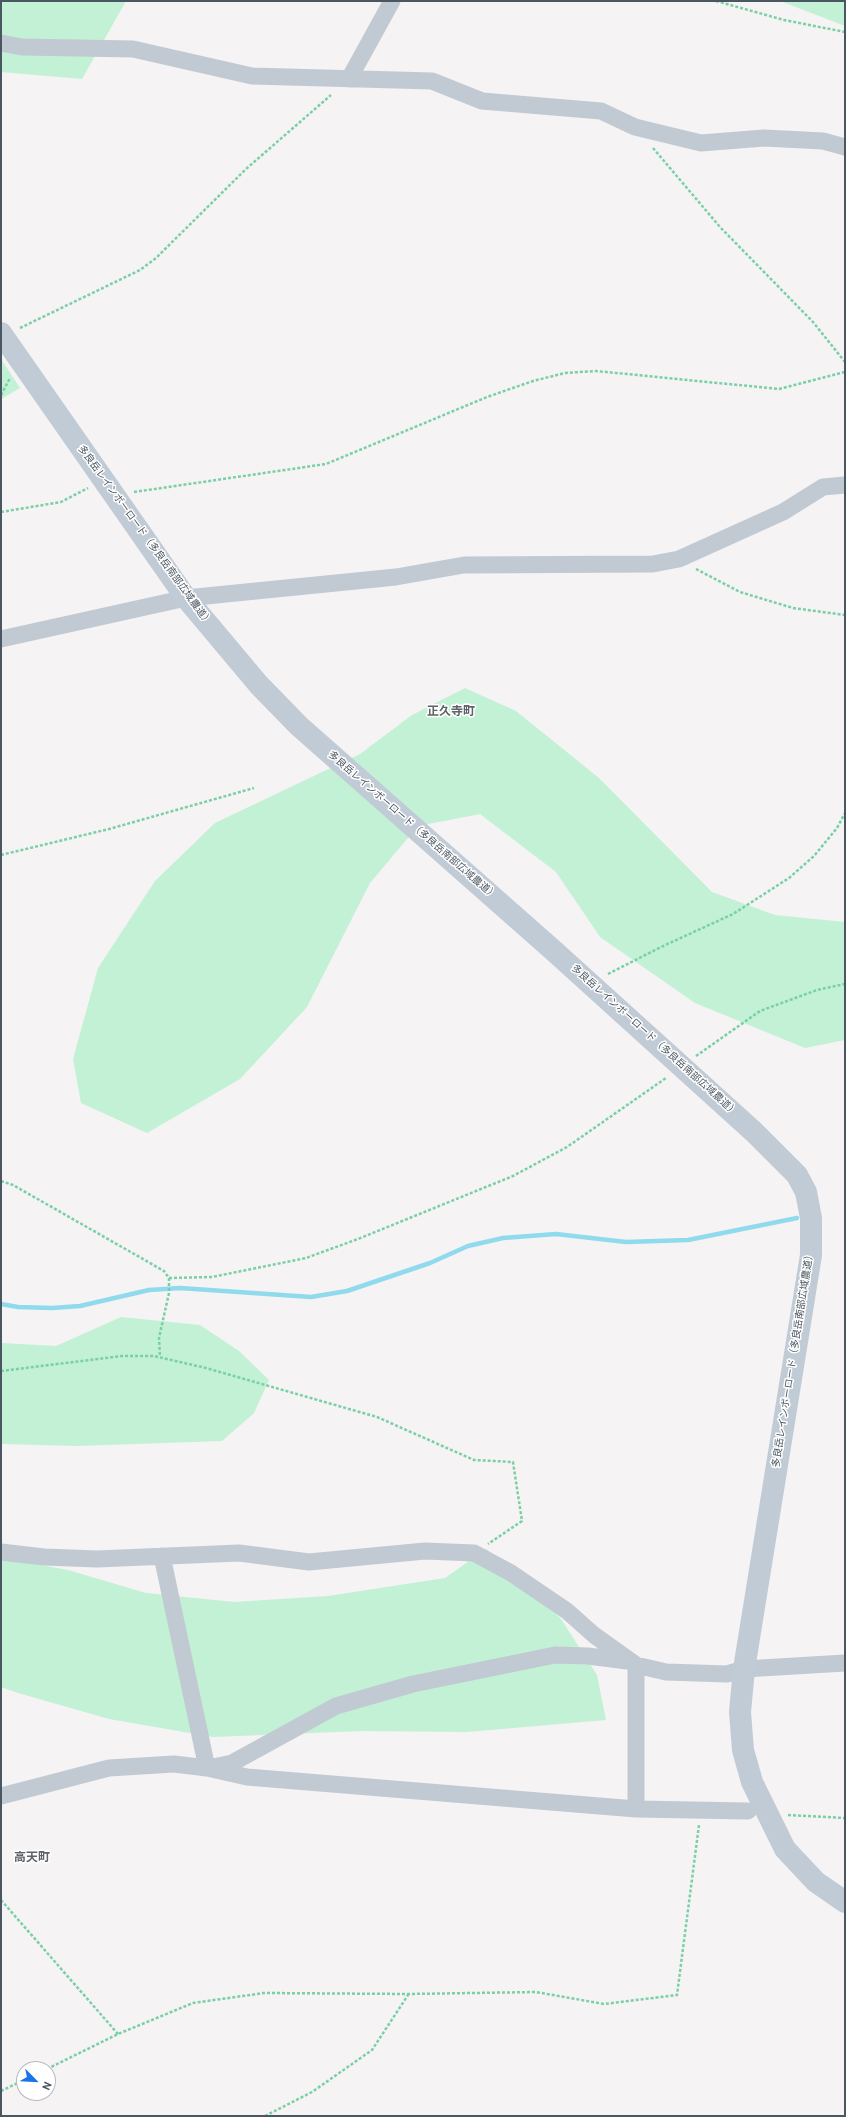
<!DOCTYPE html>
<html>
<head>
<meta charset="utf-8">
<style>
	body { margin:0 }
	#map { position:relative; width:846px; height:2117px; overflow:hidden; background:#f5f3f3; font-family:Overpass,sans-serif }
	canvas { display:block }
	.frame { position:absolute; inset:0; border:2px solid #4a5661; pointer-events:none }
	.north { position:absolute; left:16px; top:2061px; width:40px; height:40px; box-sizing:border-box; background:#fff; border:1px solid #b7bbc0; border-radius:50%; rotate:114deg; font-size:11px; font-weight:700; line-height:16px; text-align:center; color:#4a5661 }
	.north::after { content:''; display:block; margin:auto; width:14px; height:18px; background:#1a73e8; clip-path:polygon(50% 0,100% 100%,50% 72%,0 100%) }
</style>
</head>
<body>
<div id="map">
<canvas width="846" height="2117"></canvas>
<div class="frame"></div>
<div class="north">N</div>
</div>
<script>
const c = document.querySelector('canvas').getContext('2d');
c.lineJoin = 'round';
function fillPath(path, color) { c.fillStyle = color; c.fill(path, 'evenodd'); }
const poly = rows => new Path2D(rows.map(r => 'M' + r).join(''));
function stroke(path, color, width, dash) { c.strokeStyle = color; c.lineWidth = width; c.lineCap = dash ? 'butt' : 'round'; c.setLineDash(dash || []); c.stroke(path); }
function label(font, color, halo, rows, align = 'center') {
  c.font = font + ' Overpass,"Noto Sans JP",sans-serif'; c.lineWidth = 3; c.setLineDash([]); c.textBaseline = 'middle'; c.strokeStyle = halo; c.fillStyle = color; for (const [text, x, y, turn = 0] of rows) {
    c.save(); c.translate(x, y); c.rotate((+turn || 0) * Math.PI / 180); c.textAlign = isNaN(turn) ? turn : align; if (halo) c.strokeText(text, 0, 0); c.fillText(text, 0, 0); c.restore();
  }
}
const green = poly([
	[1,1,126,1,82,79,1,72],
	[779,1,845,1,845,26,788,4],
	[1,359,20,388,1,399],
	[465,688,516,711,599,778,712,892,775,915,845,922,845,1040,805,1048,695,1003,600,937,556,872,480,814,418,826,370,883,307,1007,240,1079,147,1133,81,1103,73,1059,98,968,155,881,215,823,360,754,412,715],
	[121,1317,200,1325,239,1351,269,1380,254,1413,222,1441,77,1446,1,1444,1,1343,56,1346],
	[486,1549,510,1567,561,1619,597,1675,606,1720,467,1732,361,1731,213,1737,109,1719,18,1693,1,1687,1,1558,68,1570,146,1593,234,1602,328,1596,445,1578]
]);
const stream = poly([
	[1,1304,18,1307,52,1308,80,1306,149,1290,180,1288,311,1297,347,1291,430,1263,468,1246,503,1238,556,1234,626,1242,688,1240,797,1218]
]);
const path = poly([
	[716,1,784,20,845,32],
	[653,148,720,227,813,322,845,362],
	[20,328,140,270,156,258,246,169,331,95],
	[1,395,10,378],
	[134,492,326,464,487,397,533,381,565,373,596,371,779,389,845,372],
	[1,512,61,502,88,488],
	[696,569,740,592,793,608,845,615],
	[1,855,109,829,254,788],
	[608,974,661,947,733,914,789,878,814,856,837,828,845,813],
	[696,1056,760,1011,817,990,845,984],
	[1,1181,13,1185,164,1271,169,1278,169,1293,159,1338,160,1357],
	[169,1278,212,1277,306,1258,358,1239,513,1176,567,1147,666,1078],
	[1,1371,122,1356,154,1356,206,1368,377,1417,474,1460,513,1462,522,1521,488,1544],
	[788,1815,845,1818],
	[1,1900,118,2034],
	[47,2069,118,2034,193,2003,264,1993,409,1994,536,1992,604,2004,677,1995,699,1825],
	[1,2091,24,2080],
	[265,2116,312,2092,372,2050,408,1995]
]);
const street = poly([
	[1,43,22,47,133,49,252,76,432,81,482,101,601,111,635,127,701,143,764,138,823,141,845,147],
	[349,79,392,1],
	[1,639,186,598,396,577,464,565,653,564,679,559,783,512,823,487,845,485],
	[1,1552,44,1557,97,1559,239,1553,309,1562,425,1551,474,1553,511,1573,567,1611,594,1635,636,1665,666,1672,727,1674,744,1669,845,1663],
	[162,1556,207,1768],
	[636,1665,636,1809],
	[213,1767,232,1763,336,1706,413,1684,555,1655,588,1656,627,1661],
	[1,1796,109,1768,174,1764,207,1768,247,1777,636,1809,748,1811]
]);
const secondary = poly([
	[1,333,186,598,259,685,299,726,554,951,754,1132,797,1175,806,1192,811,1218,811,1255,744,1669,740,1712,743,1750,752,1782,785,1849,816,1882,845,1902]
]);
const streetNames = [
	["多良岳レインボーロード（多良岳南部広域農道）",144,536,54],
	["多良岳レインボーロード（多良岳南部広域農道）",412,826,41],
	["多良岳レインボーロード（多良岳南部広域農道）",654,1041,42],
	["多良岳レインボーロード（多良岳南部広域農道）",794,1359,-81]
];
const quarterNames = [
	["正久寺町",451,713],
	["高天町",32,1859]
];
fillPath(green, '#c3f1d5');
stroke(stream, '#90daee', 4.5);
stroke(path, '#7ad0a6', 2.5, [3, 2]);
stroke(street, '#c1cad2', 17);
stroke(secondary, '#c1cbd6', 22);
label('10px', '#4a5661', '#fff', streetNames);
label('bold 12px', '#5f6368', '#fff', quarterNames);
</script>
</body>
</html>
